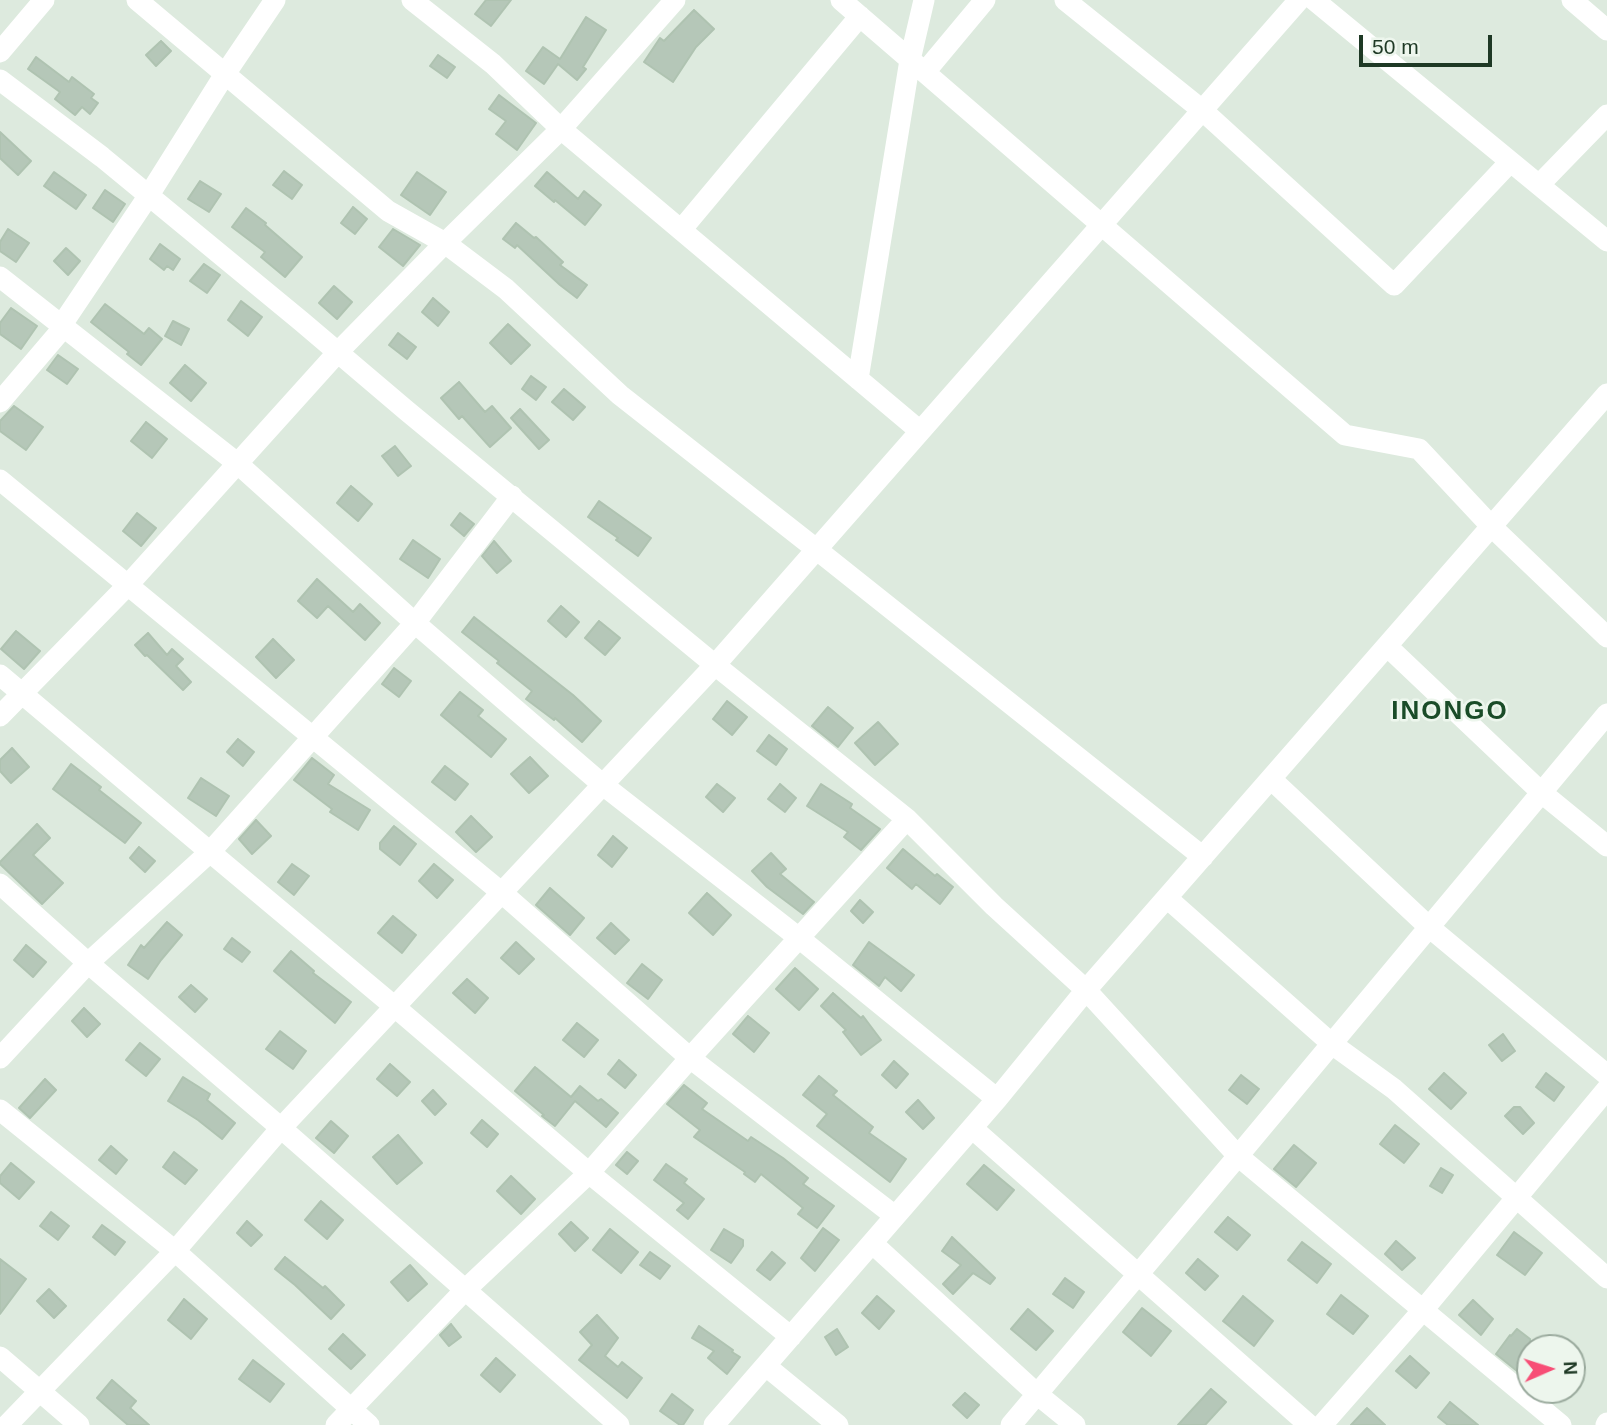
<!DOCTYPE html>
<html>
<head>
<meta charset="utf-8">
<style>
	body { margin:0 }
	#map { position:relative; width:1607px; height:1425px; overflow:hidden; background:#ddeade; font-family:Arial,sans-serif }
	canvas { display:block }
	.north { position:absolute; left:1516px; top:1334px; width:70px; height:70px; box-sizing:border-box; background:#edf6ed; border:2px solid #9aaa9d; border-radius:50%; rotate:87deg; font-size:19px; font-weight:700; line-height:28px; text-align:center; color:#1e3925 }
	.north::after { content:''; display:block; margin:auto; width:24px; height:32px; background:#f74e76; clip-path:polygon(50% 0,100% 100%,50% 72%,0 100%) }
	.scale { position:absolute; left:1359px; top:35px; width:133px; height:32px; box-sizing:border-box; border:4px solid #1e3925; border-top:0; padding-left:9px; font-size:21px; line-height:24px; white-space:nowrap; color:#1e3925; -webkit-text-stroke:5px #edf6ed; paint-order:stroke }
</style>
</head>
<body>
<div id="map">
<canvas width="1607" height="1425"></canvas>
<div class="north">N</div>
<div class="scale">50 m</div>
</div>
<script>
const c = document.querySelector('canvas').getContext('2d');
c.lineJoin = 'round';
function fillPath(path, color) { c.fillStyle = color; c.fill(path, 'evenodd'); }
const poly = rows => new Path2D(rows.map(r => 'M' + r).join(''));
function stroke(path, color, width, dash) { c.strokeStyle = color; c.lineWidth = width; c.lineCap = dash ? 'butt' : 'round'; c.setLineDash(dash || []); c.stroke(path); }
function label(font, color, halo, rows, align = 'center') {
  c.font = font + ' Arial,sans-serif'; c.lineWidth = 5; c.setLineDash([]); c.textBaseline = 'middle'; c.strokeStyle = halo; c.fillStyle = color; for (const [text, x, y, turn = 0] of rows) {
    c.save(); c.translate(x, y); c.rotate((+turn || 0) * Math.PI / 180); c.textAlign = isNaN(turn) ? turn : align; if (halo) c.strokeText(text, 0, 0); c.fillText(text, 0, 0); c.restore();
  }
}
const building = poly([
	[486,0,511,0,491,26,475,14,486,0],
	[694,10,714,29,696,47,673,82,644,62,660,38,664,41,694,10],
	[586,17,606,30,583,67,586,69,577,80,558,64,544,84,526,71,543,47,560,59,586,17],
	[161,41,171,51,156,66,146,55,161,41],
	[438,55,455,67,447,78,430,66,438,55],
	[36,57,69,82,72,77,94,94,91,98,98,103,90,114,82,107,75,115,55,99,60,92,28,69,36,57],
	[499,95,536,123,517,150,496,134,506,121,489,109,499,95],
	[0,132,31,161,18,175,0,158,0,132],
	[284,171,302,185,292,199,273,185,284,171],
	[54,172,86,195,76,209,44,186,54,172],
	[417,172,446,192,430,215,401,195,417,172],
	[547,172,578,199,584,191,601,205,585,225,555,200,554,202,535,186,547,172],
	[200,181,221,194,209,212,188,199,200,181],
	[105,190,125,204,113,222,93,208,105,190],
	[353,207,367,219,355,234,341,223,353,207],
	[246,208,266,223,265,225,302,257,285,277,261,257,265,252,232,227,246,208],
	[516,223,534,238,536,237,563,262,560,265,587,285,577,298,560,285,517,245,515,248,503,239,516,223],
	[8,229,29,243,16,262,0,251,0,242,8,229],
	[393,229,420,245,403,266,379,247,393,229],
	[160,244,180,259,173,270,167,266,164,270,150,259,160,244],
	[66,248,80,261,68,275,54,261,66,248],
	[204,264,220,275,207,293,190,281,204,264],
	[334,286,352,302,337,319,319,303,334,286],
	[433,298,449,312,438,326,422,312,433,298],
	[241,301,262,317,248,336,228,320,241,301],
	[105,304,144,334,149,328,162,339,141,365,127,354,129,352,91,322,105,304],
	[11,308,37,326,21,349,0,334,0,323,11,308],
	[173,321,189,329,181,345,165,336,173,321],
	[508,324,530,345,511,364,490,343,508,324],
	[398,333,416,347,407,359,389,345,398,333],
	[58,355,78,369,67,384,47,370,58,355],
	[185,365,206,383,191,401,170,383,185,365],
	[531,376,546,387,536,400,522,389,531,376],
	[459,382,485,412,492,406,511,428,490,447,462,416,459,419,441,398,459,382],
	[564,389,585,407,573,420,552,402,564,389],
	[14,406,43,427,26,450,0,431,0,421,14,406],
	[520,409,549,440,539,449,511,418,520,409],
	[146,422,167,439,152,458,131,441,146,422],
	[395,446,411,466,398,476,382,456,395,446],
	[351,486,372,504,358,521,337,503,351,486],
	[599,501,651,538,638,556,616,540,618,538,588,517,599,501],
	[137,513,156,528,141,546,123,531,137,513],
	[460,513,474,524,464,536,451,525,460,513],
	[413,540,440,559,428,578,400,559,413,540],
	[494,541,511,561,497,573,482,556,494,541],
	[317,579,353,612,360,604,380,623,365,640,328,606,317,618,298,601,317,579],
	[561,606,579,622,566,637,548,621,561,606],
	[474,617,573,695,601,721,582,742,555,718,554,720,526,699,532,691,497,663,499,661,462,632,474,617],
	[599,621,620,638,605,655,585,638,599,621],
	[16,631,40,651,24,669,1,649,16,631],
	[148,633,167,655,172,649,183,659,176,666,191,682,183,690,147,655,145,656,135,645,148,633],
	[273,639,294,660,276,678,256,657,273,639],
	[394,668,411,681,399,697,382,684,394,668],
	[460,692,483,710,478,716,506,739,491,757,441,715,460,692],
	[727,701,747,717,732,735,713,719,727,701],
	[828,707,853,728,838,747,812,726,828,707],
	[878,722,898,744,875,765,855,743,878,722],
	[769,735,787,749,776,765,757,751,769,735],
	[238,739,254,752,243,766,227,752,238,739],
	[12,748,29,767,11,783,0,771,0,760,12,748],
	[530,757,548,776,529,793,511,774,530,757],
	[312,758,334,775,328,784,370,810,358,830,330,812,332,809,294,780,312,758],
	[71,764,101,787,99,790,141,823,125,843,53,789,71,764],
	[445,766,468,784,455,800,432,782,445,766],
	[201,778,229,796,216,816,188,798,201,778],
	[717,784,735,798,723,812,706,797,717,784],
	[780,784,796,798,785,812,768,799,780,784],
	[821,784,852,804,850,808,880,829,861,850,844,837,848,832,807,806,821,784],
	[471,816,492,837,476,852,456,832,471,816],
	[256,820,271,836,252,854,239,839,256,820],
	[37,824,50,838,33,855,63,883,42,904,0,864,0,862,37,824],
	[394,826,416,844,400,865,380,849,380,843,394,826],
	[613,836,627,848,612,867,598,855,613,836],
	[139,847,155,861,145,872,130,858,139,847],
	[903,849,935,876,937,874,953,887,940,904,916,884,912,889,887,868,903,849],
	[771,853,786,869,780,874,814,902,803,914,767,887,752,871,771,853],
	[292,864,309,876,294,895,278,882,292,864],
	[434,864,453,880,437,898,419,881,434,864],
	[550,888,584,918,570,935,536,905,550,888],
	[707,893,731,915,713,935,689,913,707,893],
	[860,900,873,912,863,923,851,911,860,900],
	[393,916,416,935,402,953,378,933,393,916],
	[167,922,182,935,161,960,148,979,128,965,141,945,144,948,167,922],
	[611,923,629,940,615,954,597,938,611,923],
	[232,938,250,952,242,962,224,949,232,938],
	[516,942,534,959,519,974,501,958,516,942],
	[869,942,914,975,901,991,885,977,879,986,853,965,869,942],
	[26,945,46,962,33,977,14,960,26,945],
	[291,951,314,971,313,973,351,1002,335,1023,274,971,291,951],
	[642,964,662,980,648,999,627,983,642,964],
	[795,968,818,989,799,1010,776,989,795,968],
	[467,979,488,998,475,1013,453,993,467,979],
	[191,985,207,999,195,1012,179,997,191,985],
	[833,993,861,1018,863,1016,881,1040,861,1055,843,1032,846,1030,821,1006,833,993],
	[84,1008,100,1024,87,1037,72,1021,84,1008],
	[748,1016,769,1033,754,1052,733,1034,748,1016],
	[577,1023,598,1040,584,1057,563,1040,577,1023],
	[280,1031,306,1051,293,1069,266,1049,280,1031],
	[1503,1034,1515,1051,1502,1061,1489,1045,1503,1034],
	[140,1043,160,1059,146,1076,126,1060,140,1043],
	[619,1060,636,1075,625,1088,608,1074,619,1060],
	[894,1061,908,1074,896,1088,882,1075,894,1061],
	[390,1064,410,1082,397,1096,377,1079,390,1064],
	[535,1067,571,1097,580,1086,598,1101,601,1099,618,1113,606,1127,575,1101,555,1126,542,1116,544,1115,515,1091,535,1067],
	[1444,1073,1466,1093,1451,1109,1429,1089,1444,1073],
	[1546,1073,1564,1087,1554,1101,1536,1087,1546,1073],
	[1241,1075,1259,1089,1247,1104,1229,1090,1241,1075],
	[819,1076,837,1091,833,1095,873,1127,869,1133,906,1159,890,1182,817,1126,827,1114,803,1095,819,1076],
	[183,1077,210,1094,207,1100,235,1123,222,1139,198,1120,168,1101,183,1077],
	[45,1079,56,1090,30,1118,19,1108,45,1079],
	[684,1085,707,1103,702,1109,748,1141,751,1137,783,1158,808,1178,803,1184,834,1206,817,1228,798,1214,803,1208,761,1174,755,1182,744,1174,745,1172,694,1137,700,1130,667,1104,684,1085],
	[433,1090,446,1104,435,1115,422,1101,433,1090],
	[918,1100,934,1118,923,1129,906,1112,918,1100],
	[1514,1107,1520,1107,1534,1123,1523,1134,1505,1116,1514,1107],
	[482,1120,498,1134,487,1147,471,1133,482,1120],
	[331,1121,348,1136,334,1153,316,1138,331,1121],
	[1395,1125,1419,1144,1404,1163,1380,1144,1395,1125],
	[398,1135,422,1163,397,1184,373,1157,398,1135],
	[1294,1145,1316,1163,1296,1187,1274,1169,1294,1145],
	[111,1146,127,1160,116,1174,99,1160,111,1146],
	[174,1152,197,1170,185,1184,163,1167,174,1152],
	[627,1152,638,1161,627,1174,616,1165,627,1152],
	[11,1163,34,1182,19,1199,0,1183,0,1176,11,1163],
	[666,1164,687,1179,684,1183,704,1199,688,1219,677,1210,684,1203,654,1180,666,1164],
	[984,1165,1014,1190,997,1210,967,1184,984,1165],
	[1441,1168,1453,1175,1442,1193,1430,1186,1441,1168],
	[511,1176,535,1199,521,1214,497,1191,511,1176],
	[321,1201,343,1220,327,1239,305,1220,321,1201],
	[51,1212,69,1226,58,1240,40,1226,51,1212],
	[1228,1217,1250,1235,1237,1250,1215,1232,1228,1217],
	[247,1221,262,1235,251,1246,237,1233,247,1221],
	[571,1222,588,1238,575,1251,559,1234,571,1222],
	[102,1225,125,1242,115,1255,93,1237,102,1225],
	[823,1228,839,1240,815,1271,801,1258,823,1228],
	[610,1229,638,1252,621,1273,593,1250,610,1229],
	[724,1229,743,1240,743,1246,731,1263,711,1250,724,1229],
	[1514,1232,1542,1253,1525,1275,1497,1255,1514,1232],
	[952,1237,995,1278,990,1284,973,1273,953,1294,943,1284,961,1265,942,1251,952,1237],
	[1396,1241,1415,1258,1402,1270,1385,1254,1396,1241],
	[1302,1242,1331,1264,1317,1283,1288,1260,1302,1242],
	[650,1252,670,1266,660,1279,640,1265,650,1252],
	[772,1252,785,1263,770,1280,757,1270,772,1252],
	[285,1257,323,1288,325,1286,344,1305,331,1319,295,1285,275,1269,285,1257],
	[0,1259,26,1279,0,1314,0,1259],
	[1198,1259,1218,1276,1205,1290,1186,1273,1198,1259],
	[410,1265,427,1284,408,1301,391,1282,410,1265],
	[1065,1278,1084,1292,1073,1308,1053,1294,1065,1278],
	[49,1289,66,1306,54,1318,37,1301,49,1289],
	[1341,1295,1368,1316,1353,1334,1327,1314,1341,1295],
	[877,1296,894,1311,879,1329,862,1313,877,1296],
	[1243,1296,1273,1321,1254,1346,1223,1321,1243,1296],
	[184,1299,207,1319,191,1339,168,1320,184,1299],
	[1473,1300,1493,1319,1481,1335,1459,1315,1473,1300],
	[1142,1308,1171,1331,1151,1356,1123,1332,1142,1308],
	[1028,1309,1053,1331,1036,1350,1011,1329,1028,1309],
	[597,1315,618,1338,605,1356,618,1367,622,1362,642,1378,627,1398,579,1360,592,1345,580,1332,597,1315],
	[451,1324,461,1337,449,1346,440,1335,451,1324],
	[699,1326,733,1350,732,1352,740,1357,727,1374,708,1358,714,1351,692,1338,699,1326],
	[837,1329,848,1347,836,1355,825,1337,837,1329],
	[1517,1329,1530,1339,1530,1365,1522,1375,1496,1354,1510,1335,1511,1336,1517,1329],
	[343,1334,365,1355,351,1369,329,1349,343,1334],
	[1410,1356,1429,1373,1416,1388,1396,1371,1410,1356],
	[496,1358,515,1375,500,1392,481,1375,496,1358],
	[253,1360,284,1384,270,1402,239,1379,253,1360],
	[112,1380,136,1401,130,1408,149,1425,128,1425,97,1398,112,1380],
	[1211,1389,1226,1402,1205,1425,1178,1425,1211,1389],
	[965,1393,979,1405,967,1418,953,1405,965,1393],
	[672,1394,693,1410,683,1425,680,1425,660,1411,672,1394],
	[1450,1402,1478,1425,1448,1425,1438,1417,1450,1402],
	[1367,1408,1385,1425,1351,1425,1367,1408]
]);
const minor = poly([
	[137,0,388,211,445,243,506,289,620,395,816,549,1203,857],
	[412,0,493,64,561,129,920,431],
	[841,0,1345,435,1419,449,1491,526,1607,637],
	[1065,0,1202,110,1394,285,1510,162],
	[1314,0,1607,241],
	[1572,0,1607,30],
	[0,52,44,0],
	[925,72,985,0],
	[0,80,102,157,301,321,407,411,715,665,907,819,994,906,1086,990,1238,1156,1561,1425],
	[1539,185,1607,115],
	[681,230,860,16],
	[0,277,237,463,415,623,603,785,799,938,997,1099],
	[61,326,149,195,225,74,275,0],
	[858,379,910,60,924,0],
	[0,402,63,328],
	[0,480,501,892,690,1058,895,1216],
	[1387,646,1542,793,1607,846],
	[0,675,210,852,395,1007,589,1173,791,1337],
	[0,716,127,586,338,352,445,243,561,129,675,0],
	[1271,779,1429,927,1607,1075],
	[0,884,88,963,281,1128,619,1425],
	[1167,898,1332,1044,1394,1089,1607,1278],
	[0,1058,88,963,210,852,415,623,512,496],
	[0,1110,175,1251,369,1425],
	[972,1128,1309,1425],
	[872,1243,1037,1394,1075,1425],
	[0,1357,79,1425],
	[766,1366,838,1425],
	[7,1425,175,1251,281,1128,715,665,1299,0],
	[336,1425,465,1290,589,1173,690,1058,907,819],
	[714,1425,997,1099,1086,990,1607,394],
	[1011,1425,1238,1156,1607,714],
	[1322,1425,1423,1310,1607,1089],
	[1606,1425,1607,1423]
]);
const districtNames = [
	["INONGO",1450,712]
];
fillPath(building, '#b5c7b8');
stroke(building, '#afc3b1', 2);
stroke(minor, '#fff', 21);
c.letterSpacing = '2px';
label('bold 26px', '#1a4c28', '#edf6ed', districtNames);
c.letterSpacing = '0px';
</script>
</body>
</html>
